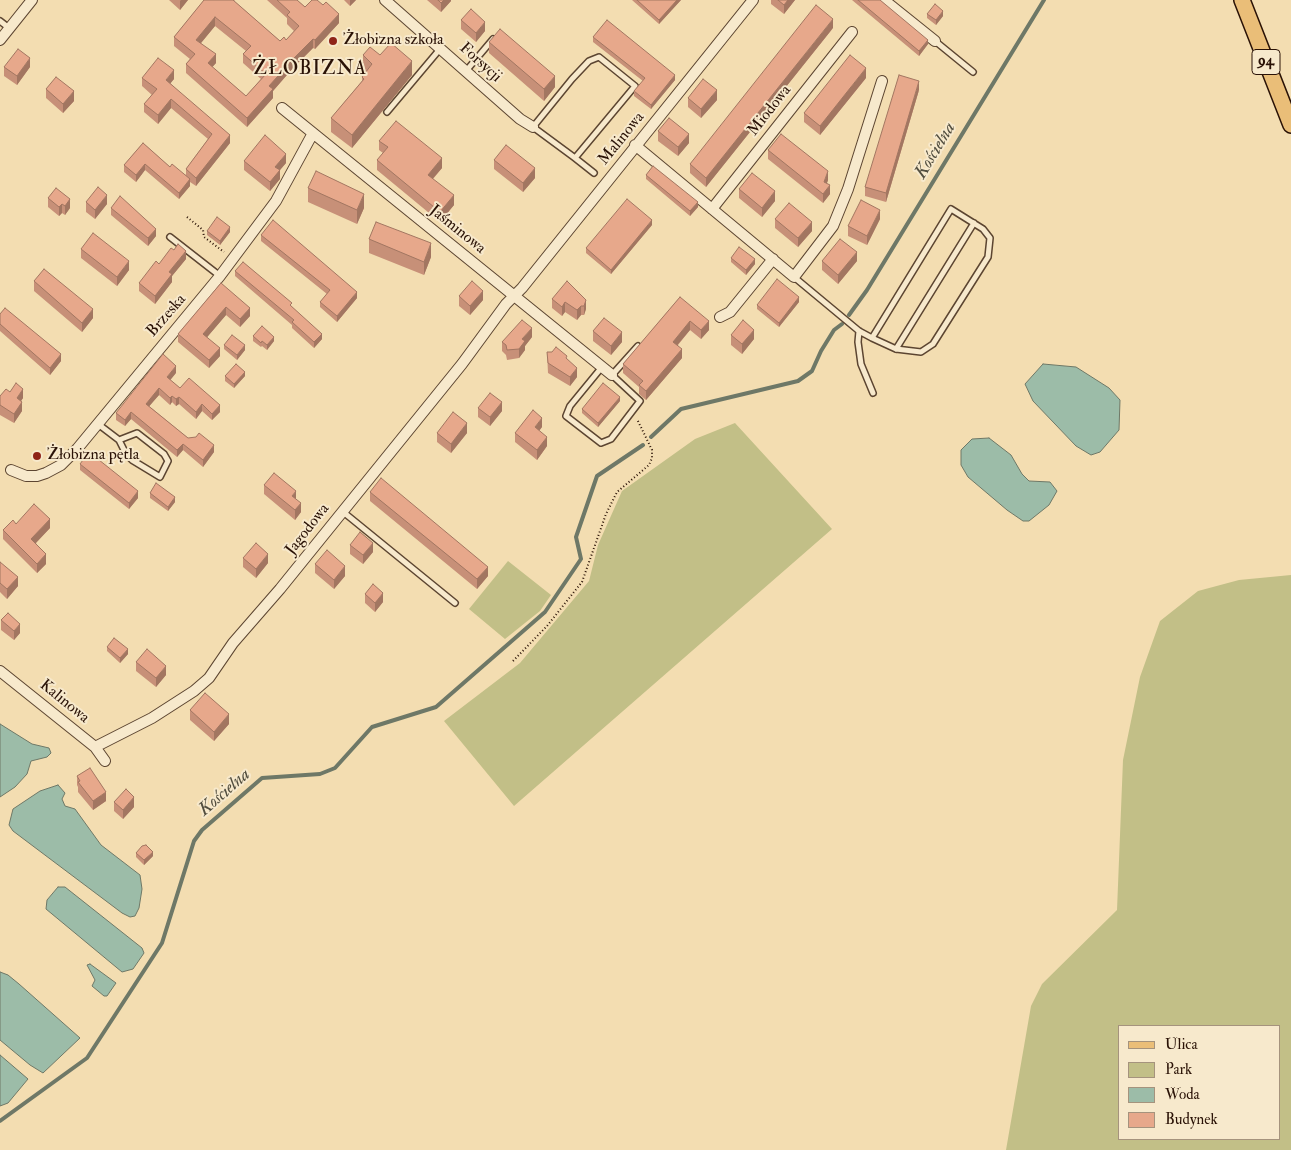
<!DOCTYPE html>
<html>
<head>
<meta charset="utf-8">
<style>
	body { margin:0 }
	#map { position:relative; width:1291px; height:1150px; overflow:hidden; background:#f3ddb1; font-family:"IM FELL Double Pica",serif }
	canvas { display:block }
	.legend { position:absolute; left:1118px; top:1025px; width:162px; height:115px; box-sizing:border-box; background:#f7e9cc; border:1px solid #a5937d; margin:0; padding:6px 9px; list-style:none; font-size:15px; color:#2a1206 }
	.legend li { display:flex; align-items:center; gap:10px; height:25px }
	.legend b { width:25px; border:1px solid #a5937d }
</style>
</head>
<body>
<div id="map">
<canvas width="1291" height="1150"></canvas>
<ul class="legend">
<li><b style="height:6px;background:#eabe78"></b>Ulica</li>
<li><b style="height:14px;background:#c2bf87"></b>Park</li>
<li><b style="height:14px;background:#9cbca8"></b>Woda</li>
<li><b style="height:14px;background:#e7a88b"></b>Budynek</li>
</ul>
</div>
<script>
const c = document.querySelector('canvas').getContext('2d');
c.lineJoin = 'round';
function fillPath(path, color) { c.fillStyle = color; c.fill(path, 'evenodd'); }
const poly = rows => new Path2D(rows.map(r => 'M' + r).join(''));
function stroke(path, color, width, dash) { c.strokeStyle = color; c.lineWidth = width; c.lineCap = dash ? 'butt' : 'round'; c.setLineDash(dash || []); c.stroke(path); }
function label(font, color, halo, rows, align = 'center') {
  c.font = font + ' "IM FELL Double Pica",serif'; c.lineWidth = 4; c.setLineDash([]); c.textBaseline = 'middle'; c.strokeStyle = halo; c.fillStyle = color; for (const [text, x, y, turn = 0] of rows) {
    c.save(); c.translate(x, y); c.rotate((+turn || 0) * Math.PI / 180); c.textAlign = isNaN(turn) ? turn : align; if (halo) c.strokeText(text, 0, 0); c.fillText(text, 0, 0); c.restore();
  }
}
const green = poly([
	[735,423,832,529,514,806,444,721,520,663,589,581,598,545,622,491,695,439],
	[508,561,551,595,540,611,505,639,469,609],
	[1291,575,1291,1150,1006,1150,1031,1006,1042,984,1117,910,1123,760,1140,677,1160,621,1198,591,1239,580],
	[1120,1026,1280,1026,1280,1139,1120,1139]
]);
const water = poly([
	[1043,364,1076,367,1109,388,1120,400,1119,430,1100,452,1091,455,1076,446,1033,401,1025,384,1043,364],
	[989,438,1011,455,1022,474,1029,481,1050,482,1057,491,1049,505,1029,521,1023,521,1007,510,968,477,961,465,961,450,972,439,989,438],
	[0,724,32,744,49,748,51,753,47,757,31,761,27,774,15,787,0,797,0,724],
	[58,785,65,793,62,799,65,806,75,809,101,845,140,875,142,889,139,908,135,916,130,917,122,913,13,831,9,825,13,809,40,791,58,785],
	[58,887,65,887,142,948,144,953,133,969,122,972,46,909,47,900,58,887],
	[90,964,116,983,107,996,104,996,92,986,95,980,87,965,90,964],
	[0,972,8,975,19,984,80,1038,43,1073,30,1065,0,1040,0,972],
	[0,1055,28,1079,8,1103,0,1106,0,1055]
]);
const stream = poly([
	[849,315,867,290,1044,0],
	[651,437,681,409,798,381,812,371,821,351,834,330,842,324],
	[0,1121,87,1058,162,943,194,841,202,830,262,778,320,774,335,768,372,727,436,707,545,612,581,559,576,537,597,476,643,445]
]);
const path = poly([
	[187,217,203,230,204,237,224,252],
	[513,661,547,626,582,582,606,514,617,492,649,465,652,458,652,450,637,419]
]);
const service = poly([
	[0,21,9,28],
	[935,41,973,72],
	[466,71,493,39],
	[387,112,440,49],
	[575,158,635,86,599,57,589,61,572,79,533,127,575,158,594,173],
	[170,237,220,276],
	[794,277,859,331,872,338,896,349,921,352,933,344,988,257,990,238,983,229,951,209,872,338],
	[859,331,858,342,861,364,873,393],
	[896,349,974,223],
	[602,367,570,406,566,416,601,443,611,439,640,401,612,375,638,346],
	[98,424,119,440,126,454,132,460,160,477,168,461,164,454,137,433,119,440],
	[342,511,455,603]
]);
const minor = poly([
	[385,0,520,119,533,127],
	[884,0,935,41],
	[0,40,32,0],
	[282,108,612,375],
	[635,145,794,277,833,226,848,189,882,81],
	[712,209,852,32],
	[720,317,730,312,773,259],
	[11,470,26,476,37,476,46,473,61,465,77,449,220,276,276,201,313,133],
	[0,671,95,747,105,761],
	[95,747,152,718,194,691,209,678,233,643,280,589,462,364,506,304,522,288,753,0]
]);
const primary = poly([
	[1242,0,1291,125]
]);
const wall = poly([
	[169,0,188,0,180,10],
	[204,0,235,0,234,1,280,41,286,40,294,31,287,24,287,18,267,0,297,0,305,7,339,23,315,49,313,48,293,68,273,91,273,98,247,127,186,73,186,64,190,59,174,46,174,37],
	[215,26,246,51,243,54,243,63,261,79,246,96,212,67,216,63,201,43],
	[344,0,356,0,350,6],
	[427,0,451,0,451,1,441,12],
	[632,0,681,0,659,24],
	[771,0,795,0,784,14,771,4],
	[852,0,880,0,928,44,919,56],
	[927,14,943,16,936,25,927,18],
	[461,20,485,31,476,42,461,29],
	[833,28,706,187,690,173,690,164],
	[593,37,675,80,651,109,634,96,634,91,643,81,593,42],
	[489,42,555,87,544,101,489,53],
	[363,55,380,55,412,75,352,148,331,132,331,118,362,81,362,77,366,72,363,69],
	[4,67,30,67,17,85,4,76],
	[142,78,174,79,170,83,230,143,196,186,190,182,190,186,179,199,145,170,136,182,124,172,124,165,143,143,170,167,186,175,186,169,208,139,171,108,158,124,144,112,144,104,152,95,142,86],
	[866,78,820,135,804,122,804,113],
	[46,89,74,101,63,113,46,98],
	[919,90,886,202,865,196,865,187],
	[688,98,717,100,701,118,688,107],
	[658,131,689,143,678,156,658,141],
	[379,141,442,168,433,179,454,205,440,222,377,170,377,160,383,153,379,150],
	[768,150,828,180,827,183,830,194,823,203,768,159],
	[494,160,535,178,523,192,494,169],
	[244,161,286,163,280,170,280,179,270,191,244,170],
	[646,175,698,207,690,216,646,179],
	[308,188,364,208,357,224,308,202],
	[739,189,775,201,762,217,739,198],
	[48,198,70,199,70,208,65,215,62,213,59,216,48,207],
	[86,202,107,204,95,219,86,212],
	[111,208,156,236,148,246,111,215],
	[775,219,812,231,798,247,775,228],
	[880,219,867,245,848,236,848,226],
	[652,225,611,274,586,253,586,248],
	[207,231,230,232,220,245,207,235],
	[261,235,357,298,337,322,320,307,320,302,327,294,261,241],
	[369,239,431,257,424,275,369,253],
	[81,249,129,270,117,286,81,258],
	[731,258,755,264,746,275,731,262],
	[186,259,172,276,172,282,155,304,139,291,139,283,159,264],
	[822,261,857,261,838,284,822,270],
	[235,271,292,307,322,339,314,348,292,328,292,325,235,276],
	[34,281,93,318,82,332,34,291],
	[221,283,250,316,240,327,226,315,207,337,220,356,209,368,178,342,178,334],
	[459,296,483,300,470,315,459,306],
	[680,297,709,330,701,339,690,330,678,345,682,358,646,400,639,394,639,387,623,373,623,364],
	[552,299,586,300,586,309,584,315,581,315,577,320,565,312,562,316,552,308],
	[799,302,779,327,757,309,757,305],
	[0,314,61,361,50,375,0,331],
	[593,331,622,342,611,355,593,341],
	[731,335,754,339,742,354,731,345],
	[253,336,274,341,267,350,262,346,261,347,253,341],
	[532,337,525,346,525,350,519,358,507,360,506,355,502,351,502,342],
	[224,345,245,350,237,360,224,349],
	[547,352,567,360,577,377,570,386,548,373],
	[176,373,170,380,180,388,220,412,212,420,202,411,196,419,179,404,176,406,172,402,170,405,159,395,149,406,188,438,214,452,203,467,183,450,177,457,131,419,125,426,116,420,116,413],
	[225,376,245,376,234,388,225,381],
	[10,392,23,398,21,401,22,411,14,423,0,415,0,396],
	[620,401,598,427,582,413,582,409],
	[478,408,502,411,490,426,478,417],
	[542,427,539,431,547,446,537,460,515,442,515,433],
	[437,433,467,433,451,453,437,442],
	[80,464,138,498,129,509,80,470],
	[264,485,296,499,301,512,295,520,264,494],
	[370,492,488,576,477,589,370,501],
	[150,493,175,502,168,511,150,498],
	[50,528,36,543,46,564,37,573,3,539,3,530],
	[350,545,373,552,363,564,350,554],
	[243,558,268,563,256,578,243,567],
	[0,562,18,586,7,599,0,592],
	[315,564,345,576,334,589,315,573],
	[365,594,383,602,375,612,365,603],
	[1,620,20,633,14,640,1,630],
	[107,647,128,654,120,663,107,651],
	[136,662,166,675,156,687,136,671],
	[190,710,229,724,214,741,190,720],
	[77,776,106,801,93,810,78,792,78,787,77,785],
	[114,802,134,807,123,819,114,811],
	[136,853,153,856,144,865,136,857]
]);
const shadedWall = poly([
	[181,0,188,0,180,10,180,1],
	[350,0,356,0,350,6],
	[444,0,451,0,451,1,441,12,441,3],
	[677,0,681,0,659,24,659,20],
	[788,0,795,0,784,14,784,5],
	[943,11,943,16,936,25,936,20],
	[339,14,339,23,315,49,315,40],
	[215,17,215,26,196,49,196,40],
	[833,19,833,28,706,187,706,178],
	[485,22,485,31,476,42,476,33],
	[313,39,313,48,293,68,273,91,273,98,247,127,247,118,269,86,293,59],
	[928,40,928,44,919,56,919,51],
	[216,54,216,63,208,72,208,63],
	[30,58,30,67,17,85,17,76],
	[412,61,412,75,352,148,352,135],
	[866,68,866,78,820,135,820,126],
	[174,70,174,79,166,89,166,80],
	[675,75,675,80,651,109,651,105],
	[555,76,555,87,544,101,544,89],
	[919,81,919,90,886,202,886,193],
	[717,90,717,100,701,118,701,109],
	[74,91,74,101,63,113,63,104],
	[171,99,171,108,158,124,158,115],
	[689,134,689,143,678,156,678,147],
	[230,135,230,143,196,186,196,178],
	[286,154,286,163,280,170,280,179,270,191,270,182,275,167],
	[442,158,442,168,428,184,428,175],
	[145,164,145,170,136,182,136,175],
	[535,168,535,178,523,192,523,183],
	[828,171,828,180,824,191,824,182],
	[190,179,190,186,179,199,179,193],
	[830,185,830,194,823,203,823,194],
	[775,191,775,201,762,217,762,208],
	[364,194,364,208,357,224,357,210],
	[107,195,107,204,95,219,95,210],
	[454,195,454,205,440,222,440,212],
	[70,199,70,208,65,215,65,206],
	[698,202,698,207,690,216,690,211],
	[62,204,62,213,59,216,59,207],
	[880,210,880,219,867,245,867,236],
	[652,220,652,225,611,274,611,270],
	[812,222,812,231,798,247,798,238],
	[230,227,230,232,220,245,220,241],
	[156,229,156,236,148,246,148,238],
	[431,243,431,257,424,275,424,262],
	[186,251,186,259,172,276,172,282,155,304,155,296,169,272],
	[857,252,857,261,838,284,838,275],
	[755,259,755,264,746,275,746,270],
	[129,261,129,270,117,286,117,277],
	[483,291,483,300,470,315,470,306],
	[357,292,357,298,337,322,337,316],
	[799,297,799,302,779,327,779,323],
	[586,300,586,309,584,315,584,306],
	[565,302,565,312,562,316,562,307],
	[581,306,581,315,577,320,577,310],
	[226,307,226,315,203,342,203,334],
	[250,308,250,316,240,327,240,319],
	[93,309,93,318,82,332,82,323],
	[690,321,690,330,673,350,673,342],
	[709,321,709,330,701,339,701,330],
	[532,328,532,337,525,346,525,350,519,358,519,349,522,339],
	[754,330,754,339,742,354,742,344],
	[622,332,622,342,611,355,611,346],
	[322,334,322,339,314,348,314,342],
	[274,337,274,341,267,350,267,345],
	[245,345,245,350,237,360,237,355],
	[220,348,220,356,209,368,209,360],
	[682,349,682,358,646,400,646,391],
	[61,354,61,361,50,375,50,368],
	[176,366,176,373,167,384,167,377],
	[577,368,577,377,570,386,570,377],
	[245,372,245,376,234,388,234,384],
	[159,388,159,395,146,410,146,404],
	[23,389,23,398,17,407,17,398],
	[172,396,172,402,170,405,170,398],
	[179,397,179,404,176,406,176,399],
	[620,397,620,401,598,427,598,423],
	[22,402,22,411,14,423,14,414],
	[502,402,502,411,490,426,490,417],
	[202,404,202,411,196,419,196,412],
	[220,405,220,412,212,420,212,414],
	[131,412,131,419,125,426,125,420],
	[542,418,542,427,535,436,535,427],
	[467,423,467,433,451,453,451,444],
	[547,437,547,446,537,460,537,450],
	[183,444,183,450,177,457,177,450],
	[214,445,214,452,203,467,203,460],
	[138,491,138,498,129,509,129,503],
	[296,491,296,500,292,496],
	[175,497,175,502,168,511,168,507],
	[301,503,301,512,295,520,295,510],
	[50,519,50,528,31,548,31,539],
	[373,543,373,552,363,564,363,555],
	[46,554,46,564,37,573,37,564],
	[268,554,268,563,256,578,256,569],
	[345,566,345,576,334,589,334,580],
	[488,567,488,576,477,589,477,579],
	[18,577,18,586,7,599,7,589],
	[383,593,383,602,375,612,375,603],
	[20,624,20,633,14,640,14,631],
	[128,649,128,654,120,663,120,658],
	[166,666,166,675,156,687,156,678],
	[229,714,229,724,214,741,214,732],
	[106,792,106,801,93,810,93,801],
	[134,797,134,807,123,819,123,810],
	[153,852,153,856,144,865,144,860]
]);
const building = poly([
	[204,0,233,0,280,41,284,37,286,40,299,26,287,15,290,12,277,0,297,0,305,7,312,0,317,0,323,5,326,2,339,14,315,40,313,39,293,59,269,86,273,89,247,118,186,64,195,54,174,37,204,0],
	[215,17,251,46,243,54,266,74,246,96,208,63,216,54,196,40,215,17],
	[438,0,444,0,441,3,438,0],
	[637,0,677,0,659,20,637,0],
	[778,0,788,0,784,5,778,0],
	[858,0,880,0,928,40,919,51,858,0],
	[935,4,943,11,936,20,927,14,935,4],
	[816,5,833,19,706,178,690,164,816,5],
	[471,9,485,22,476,33,461,20,471,9],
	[607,20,675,75,651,105,634,91,645,78,593,37,607,20],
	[500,29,555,76,544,89,489,42,500,29],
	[391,43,412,61,352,135,331,118,364,79,362,77,372,64,363,55,370,47,380,55,391,43],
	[18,49,30,58,17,76,4,67,18,49],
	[850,55,866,68,820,126,804,113,850,55],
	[158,58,174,70,166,80,230,135,196,178,186,169,212,134,171,99,158,115,144,104,157,89,142,78,158,58],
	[899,75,919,81,886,193,865,187,899,75],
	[56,77,74,91,63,104,46,89,56,77],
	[703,79,717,90,701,109,688,98,703,79],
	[669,118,689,134,678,147,658,131,669,118],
	[396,121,442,158,428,175,454,195,440,212,377,160,388,147,379,141,396,121],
	[781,134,828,171,824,182,830,185,823,194,768,150,781,134],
	[265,135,286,154,275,167,280,170,270,182,244,161,265,135],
	[143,143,170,167,172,164,190,179,179,193,145,164,136,175,124,165,143,143],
	[506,145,535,168,523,183,494,160,506,145],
	[653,166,698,202,690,211,646,175,653,166],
	[316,171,364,194,357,210,308,188,316,171],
	[752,173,775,191,762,208,739,189,752,173],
	[98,187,107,195,95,210,86,202,98,187],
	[56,188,70,199,65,206,62,204,59,207,48,198,56,188],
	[120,196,156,229,148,238,111,208,120,196],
	[627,199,652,220,611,270,586,248,627,199],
	[861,200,880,210,867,236,848,226,861,200],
	[789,203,812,222,798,238,775,219,789,203],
	[217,217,230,227,220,241,207,231,217,217],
	[273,220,357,292,337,316,320,302,330,290,261,235,273,220],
	[376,222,431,243,424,262,369,239,376,222],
	[93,233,129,261,117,277,81,249,93,233],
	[840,239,857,252,838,275,822,261,840,239],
	[178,244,186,251,169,272,172,274,155,296,139,283,156,261,159,264,171,248,174,250,178,244],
	[739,247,755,259,746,270,731,258,739,247],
	[243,262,292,303,290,305,322,334,314,342,292,322,294,320,235,271,243,262],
	[44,269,93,309,82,323,34,281,44,269],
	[777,279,799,297,779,323,757,305,777,279],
	[472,281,483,291,470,306,459,296,472,281],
	[567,281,586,300,584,306,581,306,577,310,565,302,562,307,552,299,567,281],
	[221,283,250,308,240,319,226,307,203,334,220,348,209,360,178,334,221,283],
	[680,297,709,321,701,330,690,321,673,342,682,349,646,391,639,385,643,381,623,364,680,297],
	[5,308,61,354,50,368,0,324,0,314,5,308],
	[604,318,622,332,611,346,593,331,604,318],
	[522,320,532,328,522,339,525,341,519,349,507,350,506,345,502,342,522,320],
	[743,320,754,330,742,344,731,335,743,320],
	[262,326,274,337,267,345,262,341,261,343,253,336,262,326],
	[232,335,245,345,237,355,224,345,232,335],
	[556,347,567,356,566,358,577,368,570,377,548,363,547,352,552,352,556,347],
	[163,354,176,366,167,377,180,388,189,378,220,405,212,414,202,404,196,412,179,397,176,399,172,396,170,398,159,388,146,404,188,438,196,437,199,433,214,445,203,460,183,444,177,450,131,412,125,420,116,413,163,354],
	[236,364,245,372,234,384,225,376,236,364],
	[16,383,23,389,17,398,22,402,14,414,0,405,0,396,6,389,10,392,16,383],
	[603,383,620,397,598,423,582,409,603,383],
	[490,393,502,402,490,417,478,408,490,393],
	[533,410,542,418,535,427,547,437,537,450,515,433,533,410],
	[453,412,467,423,451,444,437,433,453,412],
	[89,452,138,491,129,503,80,464,89,452],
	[274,473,296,491,292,496,301,503,295,510,264,485,274,473],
	[381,478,488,567,477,579,370,492,381,478],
	[156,483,175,497,168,507,150,493,156,483],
	[34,504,50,519,31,539,46,554,37,564,3,530,13,520,16,524,34,504],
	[360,532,373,543,363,555,350,545,360,532],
	[256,543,268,554,256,569,243,558,256,543],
	[327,550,345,566,334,580,315,564,327,550],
	[0,562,18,577,7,589,0,583,0,562],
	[373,584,383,593,375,603,365,594,373,584],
	[8,613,20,624,14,631,1,620,8,613],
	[114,638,128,649,120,658,107,647,114,638],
	[147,649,166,666,156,678,136,662,147,649],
	[205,693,229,714,214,732,190,710,205,693],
	[90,768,106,792,93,801,78,782,80,781,77,776,90,768],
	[126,789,134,797,123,810,114,802,126,789],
	[146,845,153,852,144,860,136,853,142,846,146,845]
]);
const markers = [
	[333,41,5,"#8f2418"],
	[37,456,5,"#8f2418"]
];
const shields = [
	[1266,62,28]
];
const shieldNames = [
	["94",1266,62]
];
const poiNames = [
	["Żłobizna szkoła",343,41],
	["Żłobizna pętla",47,456]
];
const streetNames = [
	["Forsycji",480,63,42],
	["Miodowa",770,111,-52],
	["Malinowa",622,139,-51],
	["Jaśminowa",457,230,39],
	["Brzeska",167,316,-49],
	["Jagodowa",308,530,-52],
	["Kalinowa",64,702,39]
];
const waterNames = [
	["Kościelna",936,151,-59],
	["Kościelna",225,793,-41]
];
const quarterNames = [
	["ŻŁOBIZNA",310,70]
];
fillPath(green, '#c2bf87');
fillPath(water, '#9cbca8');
stroke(water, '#6e7867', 1);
stroke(stream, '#6e7867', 4);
stroke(service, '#5c4531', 8);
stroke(minor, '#5c4531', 12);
stroke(primary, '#2a1206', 18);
stroke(path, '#2a1206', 2, [1, 2.5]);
stroke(service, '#f7e9cc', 5);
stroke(minor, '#f7e9cc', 10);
stroke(primary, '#eabe78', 15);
fillPath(wall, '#c79078');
fillPath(shadedWall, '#a27661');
fillPath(building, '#e7a88b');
stroke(building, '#a27661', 1);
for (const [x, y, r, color] of markers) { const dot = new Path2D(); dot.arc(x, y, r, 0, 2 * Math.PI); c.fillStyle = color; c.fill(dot); stroke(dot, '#f7e9cc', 2); }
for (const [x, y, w] of shields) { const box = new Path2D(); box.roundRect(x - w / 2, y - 12.5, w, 25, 4); c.fillStyle = '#f7e9cc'; c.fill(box); stroke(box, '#2a1206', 1); }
label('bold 15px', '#2a1206', null, shieldNames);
label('16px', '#2a1206', '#f7e9cc', poiNames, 'left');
label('16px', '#2a1206', '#f7e9cc', streetNames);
label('italic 18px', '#524e3f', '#f7e9cc', waterNames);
c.letterSpacing = '1px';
label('19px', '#2a1206', '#f7e9cc', quarterNames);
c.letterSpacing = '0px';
</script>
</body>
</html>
